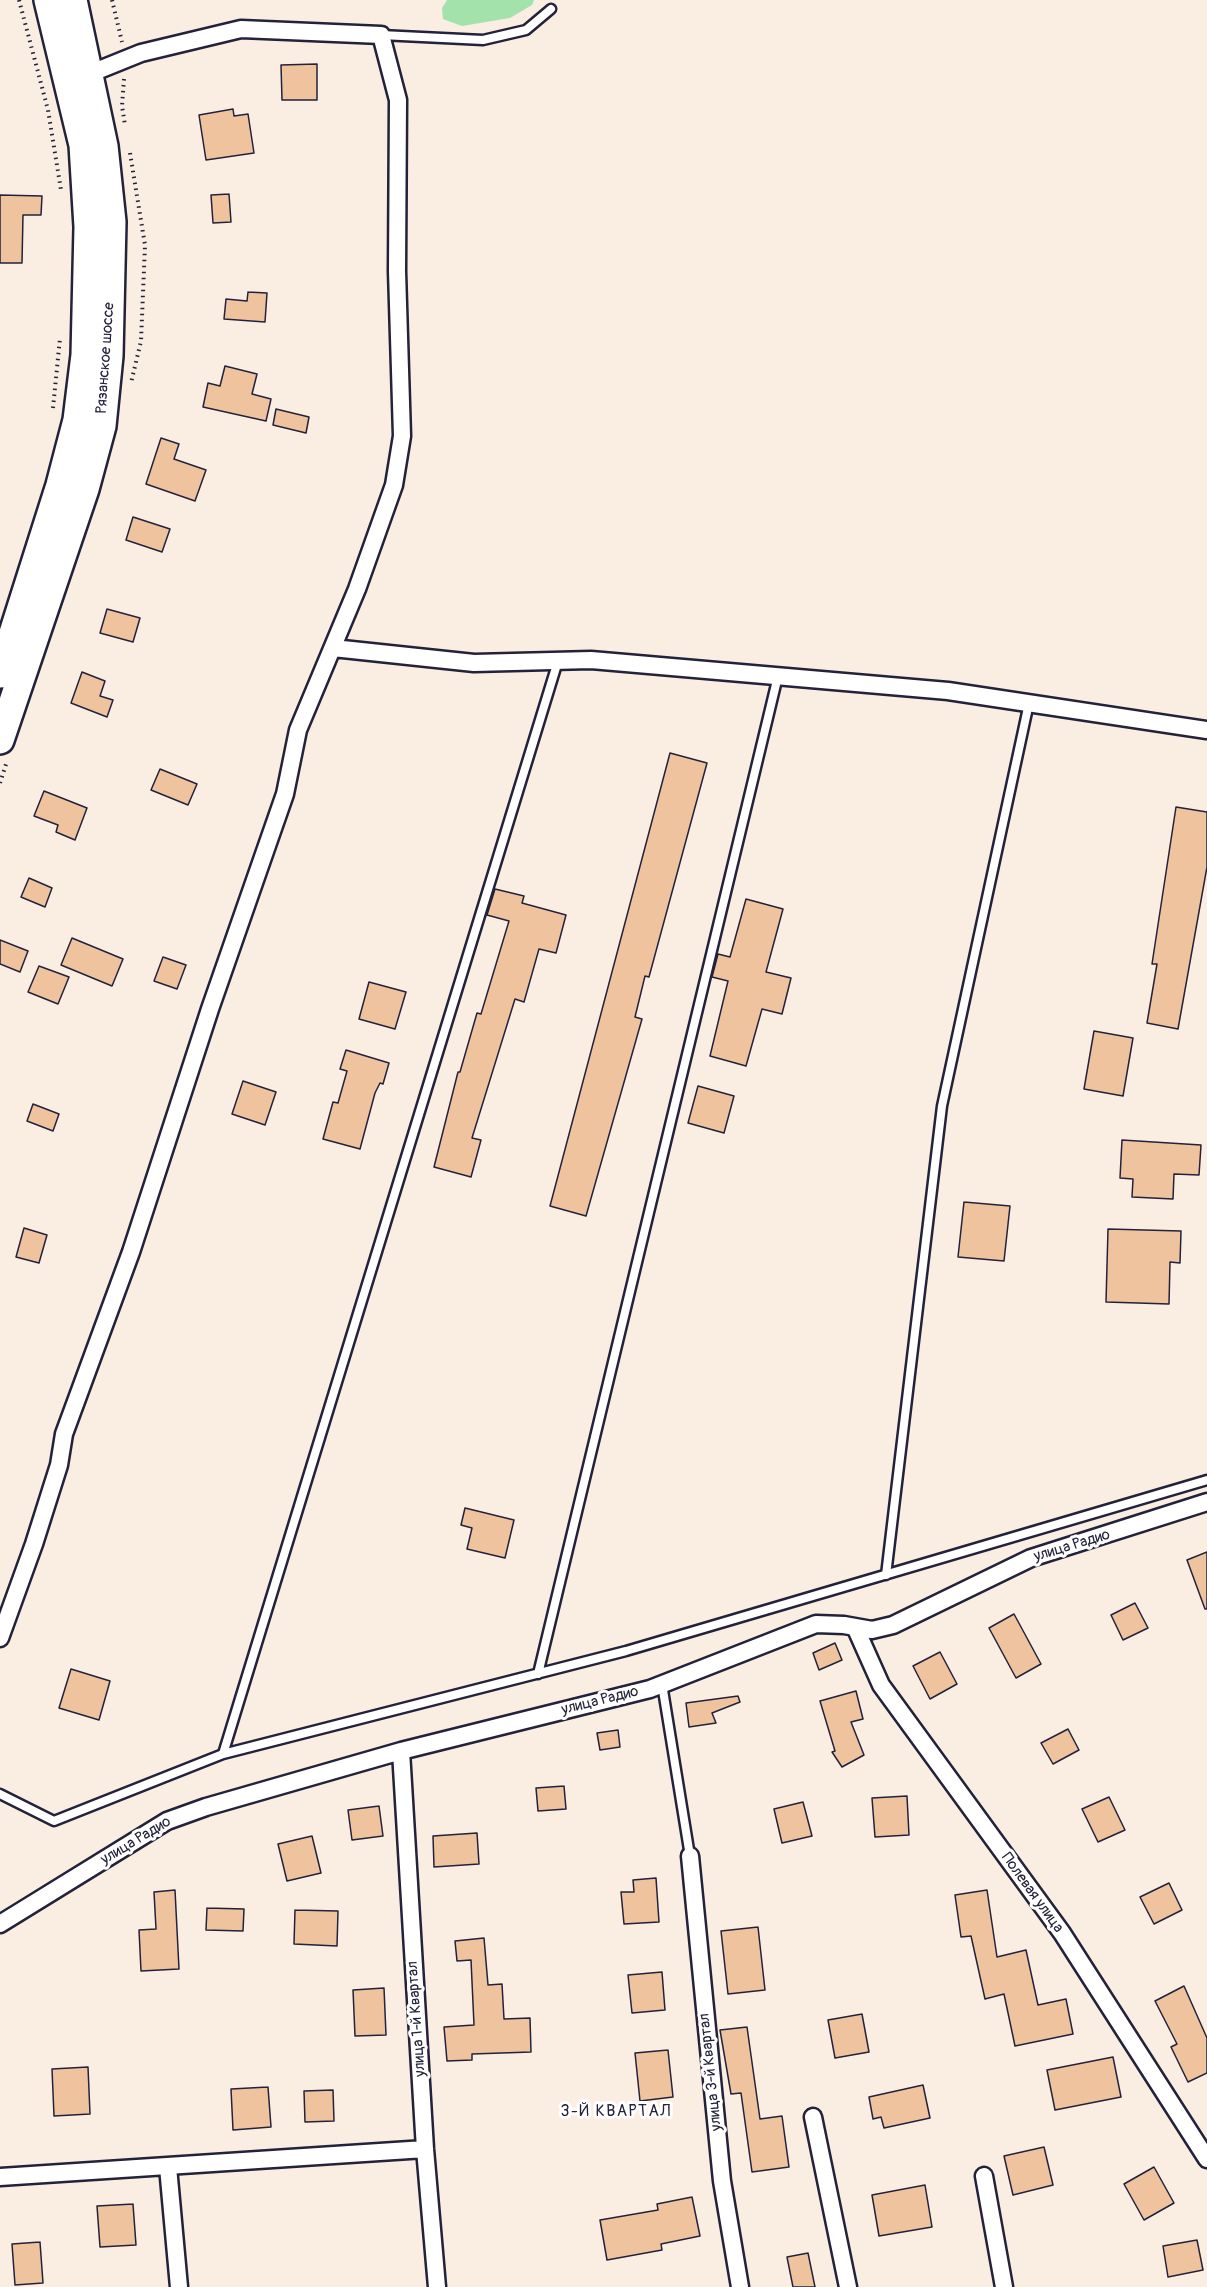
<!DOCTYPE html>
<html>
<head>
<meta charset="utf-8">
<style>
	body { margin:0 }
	canvas { display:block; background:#faede2 }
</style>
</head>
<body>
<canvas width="1207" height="2287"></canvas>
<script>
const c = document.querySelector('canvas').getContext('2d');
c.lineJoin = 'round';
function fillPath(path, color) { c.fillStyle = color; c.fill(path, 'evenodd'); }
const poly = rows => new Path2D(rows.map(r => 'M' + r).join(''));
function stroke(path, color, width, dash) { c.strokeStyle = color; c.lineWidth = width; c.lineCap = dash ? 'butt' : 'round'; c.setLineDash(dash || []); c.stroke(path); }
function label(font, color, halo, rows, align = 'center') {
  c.font = font + ' Pangolin,sans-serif'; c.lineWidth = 6; c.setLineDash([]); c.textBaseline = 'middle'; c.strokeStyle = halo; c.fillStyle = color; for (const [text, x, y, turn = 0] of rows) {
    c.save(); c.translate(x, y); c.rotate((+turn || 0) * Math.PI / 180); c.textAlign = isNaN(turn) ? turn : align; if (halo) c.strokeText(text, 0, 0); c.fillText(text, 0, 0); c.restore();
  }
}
const green = poly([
	[447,0,534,0,532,5,510,18,462,26,443,19,442,8]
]);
const building = poly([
	[317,64,317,100,282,100,281,65,317,64],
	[233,109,234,116,248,114,254,153,206,160,199,115,233,109],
	[229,194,231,222,213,223,211,195,229,194],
	[0,195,42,196,41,215,23,215,22,263,0,263,0,195],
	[248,292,267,293,265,322,224,319,226,299,247,301,248,292],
	[225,366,257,374,252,394,271,399,266,421,203,407,208,383,220,386,225,366],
	[276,409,309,417,306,433,273,425,276,409],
	[161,438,179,444,174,459,206,470,195,501,146,484,161,438],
	[133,517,170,529,162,552,126,540,133,517],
	[107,609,140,618,133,642,100,633,107,609],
	[82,672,105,681,100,696,113,700,107,717,71,703,82,672],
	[670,753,707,763,649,977,645,976,635,1017,642,1019,586,1216,550,1206,670,753],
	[160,769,197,784,188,805,151,790,160,769],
	[44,791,87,808,75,840,56,832,58,825,34,816,44,791],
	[1176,807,1207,812,1207,867,1178,1029,1147,1023,1157,964,1152,964,1176,807],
	[29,878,52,888,45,907,21,897,29,878],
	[495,889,524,896,522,903,566,915,556,953,539,949,524,1002,515,999,472,1138,481,1140,471,1177,434,1167,458,1072,460,1072,477,1013,481,1014,509,921,487,915,495,889],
	[746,899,783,909,766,972,791,978,782,1014,762,1009,746,1066,710,1056,728,981,712,977,718,954,730,957,746,899],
	[72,938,123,959,112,986,61,965,72,938],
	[0,940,28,951,20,972,0,964,0,940],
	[163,957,186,965,177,989,154,981,163,957],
	[39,966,69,977,58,1004,28,992,39,966],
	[369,982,406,992,395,1029,359,1019,369,982],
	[1094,1031,1133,1038,1123,1096,1084,1089,1094,1031],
	[346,1050,389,1063,383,1084,380,1083,375,1093,360,1149,323,1139,333,1102,338,1103,347,1071,340,1069,346,1050],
	[243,1081,276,1092,265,1125,232,1114,243,1081],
	[698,1086,734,1096,724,1133,688,1123,698,1086],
	[33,1104,59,1114,53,1131,27,1121,33,1104],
	[1122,1140,1201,1145,1199,1175,1174,1174,1173,1199,1132,1197,1133,1179,1120,1178,1122,1140],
	[964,1202,1010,1206,1004,1261,958,1257,964,1202],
	[24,1228,47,1235,39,1263,16,1257,24,1228],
	[1108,1229,1181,1231,1180,1263,1170,1262,1169,1304,1106,1302,1108,1229],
	[465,1508,514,1520,505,1558,467,1549,472,1528,461,1525,465,1508],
	[1207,1552,1207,1609,1205,1609,1187,1560,1207,1552],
	[1135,1603,1148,1628,1123,1640,1111,1615,1135,1603],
	[1014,1614,1041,1664,1016,1678,989,1628,1014,1614],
	[835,1643,842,1660,819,1670,813,1653,835,1643],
	[940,1652,957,1684,930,1699,913,1666,940,1652],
	[71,1669,110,1681,99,1720,59,1708,71,1669],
	[856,1691,863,1719,851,1722,864,1755,842,1767,832,1752,835,1751,820,1701,856,1691],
	[738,1696,740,1702,712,1713,716,1723,689,1727,686,1703,738,1696],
	[1068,1729,1079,1750,1053,1764,1041,1743,1068,1729],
	[618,1730,620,1747,600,1750,597,1733,618,1730],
	[564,1786,566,1809,538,1811,536,1788,564,1786],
	[907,1796,909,1835,875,1837,872,1798,907,1796],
	[1109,1797,1125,1830,1098,1842,1082,1809,1109,1797],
	[803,1802,812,1836,782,1843,774,1809,803,1802],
	[379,1806,383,1836,352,1840,348,1810,379,1806],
	[477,1833,479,1864,434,1867,433,1836,477,1833],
	[312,1836,321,1873,287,1881,278,1844,312,1836],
	[656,1878,659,1922,624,1924,621,1892,634,1892,633,1880,656,1878],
	[1169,1883,1182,1910,1154,1924,1140,1897,1169,1883],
	[175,1890,179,1969,141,1971,139,1930,156,1929,154,1892,175,1890],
	[987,1890,997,1957,1026,1950,1038,2005,1066,1999,1073,2034,1015,2046,1004,1994,985,1999,971,1936,961,1937,955,1895,987,1890],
	[207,1908,244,1909,243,1931,206,1930,207,1908],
	[295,1910,338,1911,337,1946,294,1944,295,1910],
	[758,1927,765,1990,728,1994,721,1931,758,1927],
	[484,1938,488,1985,502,1984,504,2019,530,2018,531,2052,472,2054,472,2060,447,2061,444,2027,474,2025,471,1960,457,1961,455,1941,484,1938],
	[662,1972,665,2010,632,2013,628,1975,662,1972],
	[1184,1986,1207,2038,1207,2073,1188,2082,1171,2047,1177,2044,1155,2001,1184,1986],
	[384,1988,386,2035,355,2036,353,1990,384,1988],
	[862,2014,869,2052,835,2058,828,2020,862,2014],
	[747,2027,760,2119,782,2116,789,2167,752,2172,741,2093,731,2094,720,2030,747,2027],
	[668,2050,673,2097,640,2101,635,2053,668,2050],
	[1113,2057,1121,2097,1055,2110,1047,2070,1113,2057],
	[88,2067,90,2114,54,2116,52,2069,88,2067],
	[923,2085,930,2118,884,2128,881,2117,873,2119,869,2097,923,2085],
	[268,2087,271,2127,233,2130,231,2089,268,2087],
	[333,2090,334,2121,305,2122,304,2091,333,2090],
	[1044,2147,1053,2185,1013,2195,1004,2156,1044,2147],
	[1154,2167,1174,2203,1144,2220,1124,2184,1154,2167],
	[925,2185,932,2227,879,2236,872,2195,925,2185],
	[692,2197,700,2236,661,2244,662,2250,607,2260,600,2220,658,2210,657,2204,692,2197],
	[133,2204,136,2245,100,2247,97,2206,133,2204],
	[1197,2240,1203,2270,1168,2277,1163,2246,1197,2240],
	[40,2242,43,2283,15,2285,12,2244,40,2242],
	[808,2253,815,2287,793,2287,787,2257,808,2253]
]);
const path = poly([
	[19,0,48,110,61,190],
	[112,0,122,42],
	[124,79,122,106,125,125],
	[130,153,145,245,141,341,131,383],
	[53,408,60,338],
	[0,783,7,761]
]);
const lane = poly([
	[381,35,483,40,526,30,551,9],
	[886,1575,942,1106,1029,703],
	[538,1674,778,676],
	[662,1684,690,1856],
	[223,1754,626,1651,1207,1480],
	[0,1794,54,1821,223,1754,558,661]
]);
const street = poly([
	[333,648,474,663,591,660,948,691,1207,730],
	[856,1629,881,1685,1062,1933,1207,2159],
	[0,1638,34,1544,59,1465,64,1434,131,1252,210,1009,285,794,298,730,357,589,394,485,402,436,397,271,398,100,381,35,241,29,141,53,89,74],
	[401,1751,425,2149,437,2287],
	[690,1856,722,2181,740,2287],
	[0,1924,167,1821,206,1807,401,1751,650,1689,816,1624,844,1625,872,1630,893,1625,1031,1558,1207,1502],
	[813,2117,848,2287],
	[168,2167,179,2287],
	[984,2176,1004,2287],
	[0,2177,425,2149]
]);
const primary = poly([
	[0,674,60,485,77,420,85,355,88,227,83,145,48,0],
	[0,740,85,489,102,426,109,356,112,222,104,146,73,0]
]);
const streetNames = [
	["Рязанское шоссе",106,358,-86],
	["улица Радио",1072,1546,-17],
	["улица Радио",600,1701,-14],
	["улица Радио",136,1841,-31],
	["Полевая улица",1032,1893,54],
	["улица 1-й Квартал",417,2019,-94],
	["улица 3-й Квартал",711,2072,-96]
];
const neighbourhoodNames = [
	["3-Й КВАРТАЛ",616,2112]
];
fillPath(green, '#a3e3ab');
fillPath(building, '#f0c39f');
stroke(building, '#22223b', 1.5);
stroke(lane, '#22223b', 13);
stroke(street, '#22223b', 21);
stroke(primary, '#22223b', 32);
stroke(path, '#22223b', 4, [1.5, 4.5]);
stroke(lane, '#fff', 8);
stroke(street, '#fff', 16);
stroke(primary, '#fff', 27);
label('15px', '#22223b', '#fff', streetNames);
c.letterSpacing = '1.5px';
label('16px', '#22223b', '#fff', neighbourhoodNames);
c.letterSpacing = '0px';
</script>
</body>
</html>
